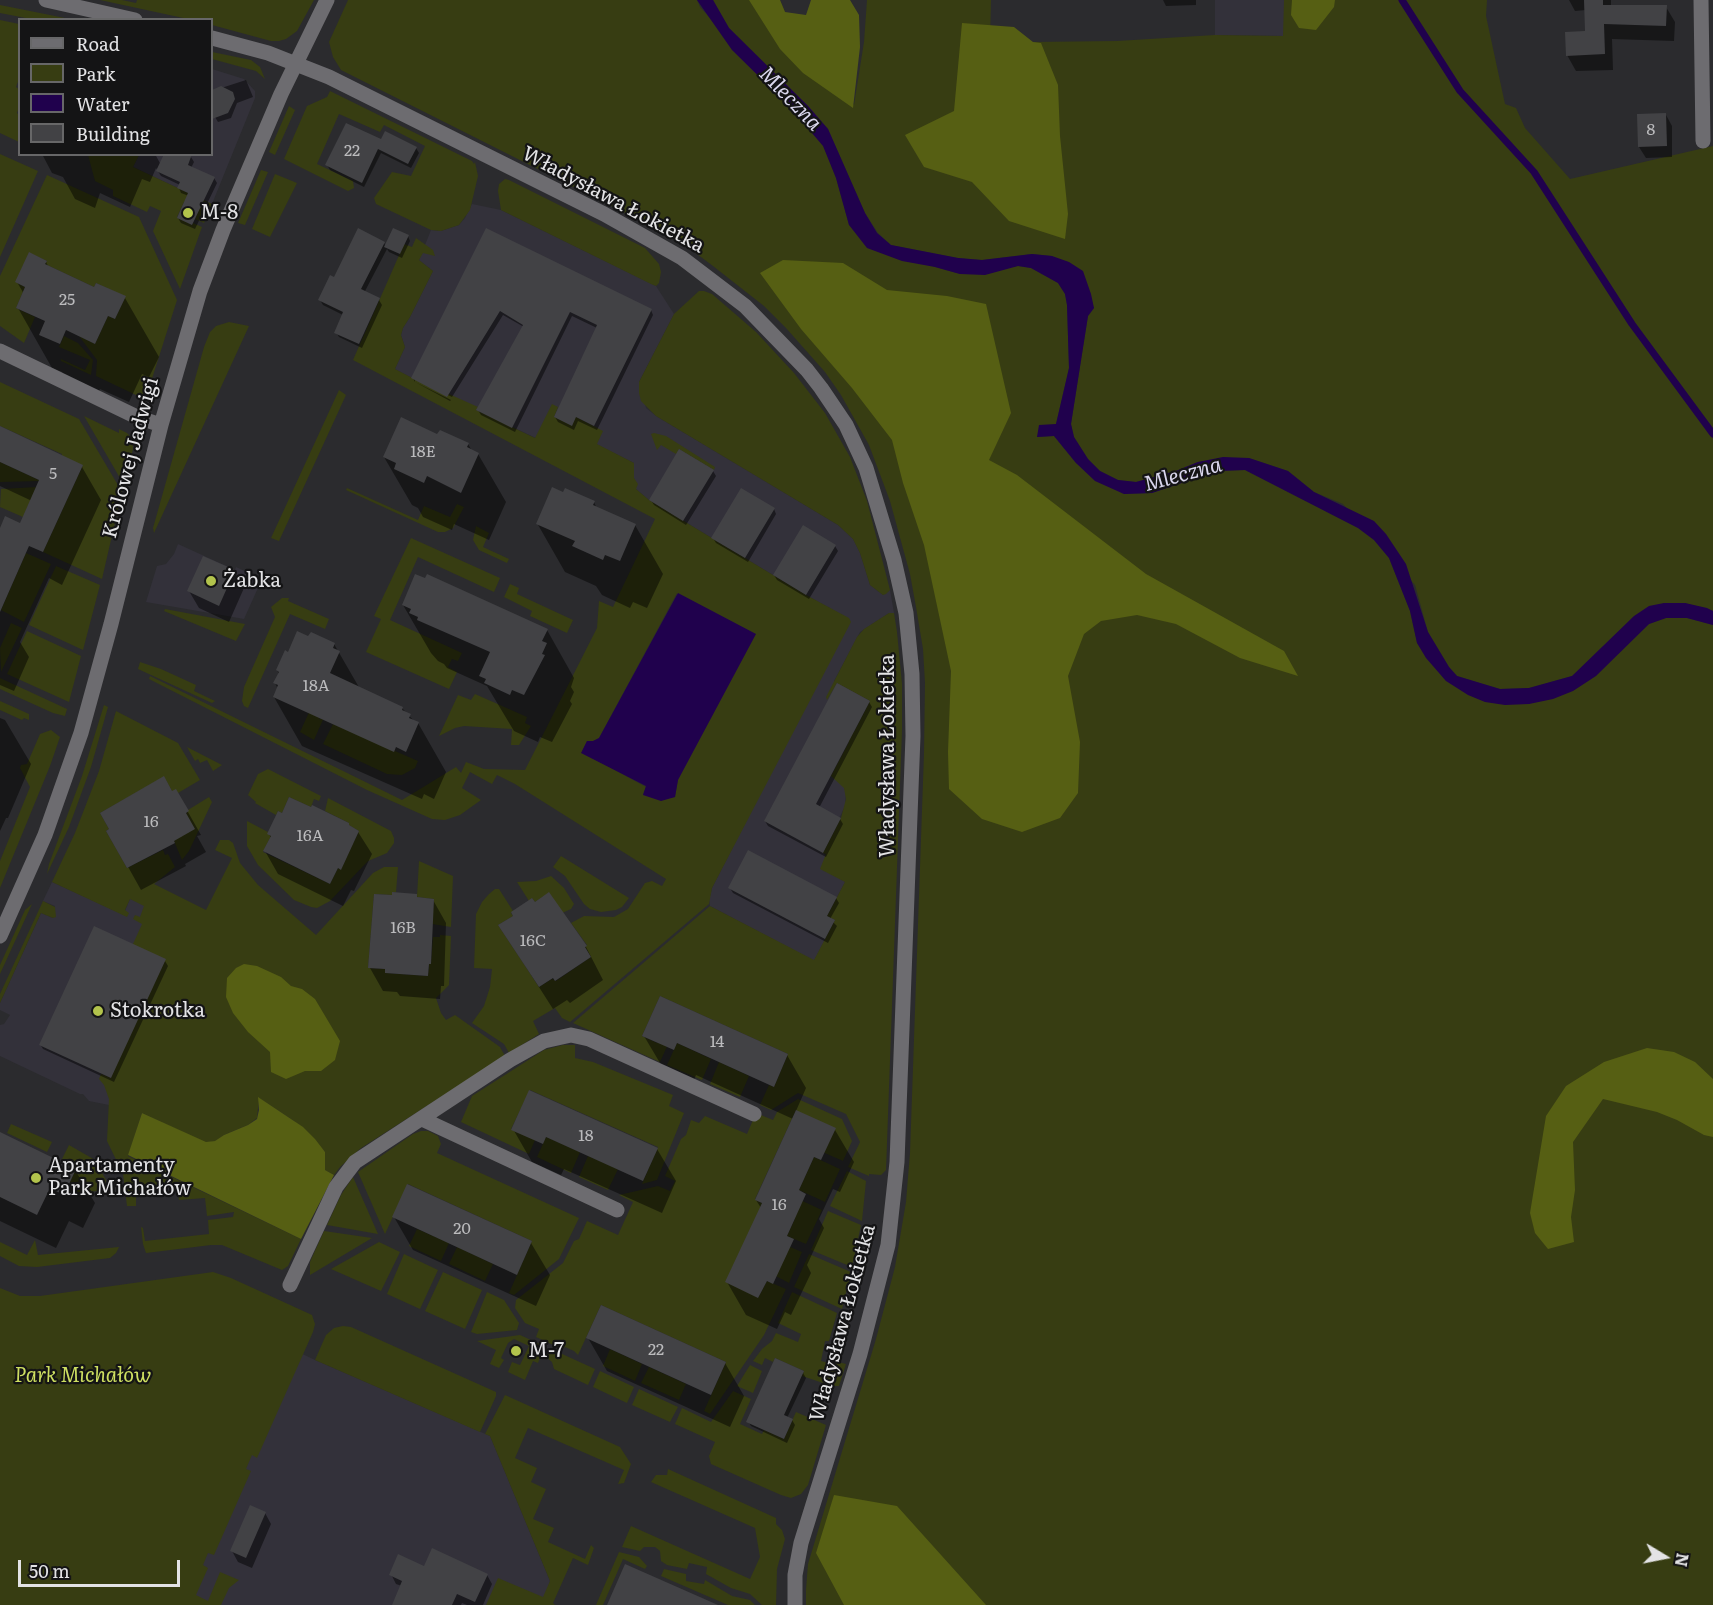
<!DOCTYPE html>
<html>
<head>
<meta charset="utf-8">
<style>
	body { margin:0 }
	#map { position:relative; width:1713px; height:1605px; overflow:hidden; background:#2b2b2e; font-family:Literata,serif }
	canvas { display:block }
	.legend { position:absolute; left:18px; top:18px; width:195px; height:138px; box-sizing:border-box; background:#141415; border:2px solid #676768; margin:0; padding:8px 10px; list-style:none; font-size:18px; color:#e3e3e5 }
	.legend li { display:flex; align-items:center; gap:12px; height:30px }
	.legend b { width:30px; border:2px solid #676768 }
	.north { position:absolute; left:1635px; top:1527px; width:60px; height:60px; -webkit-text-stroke:4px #141415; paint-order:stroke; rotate:100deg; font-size:16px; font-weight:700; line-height:24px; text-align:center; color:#e3e3e5 }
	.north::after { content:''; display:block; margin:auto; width:21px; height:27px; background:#e3e3e5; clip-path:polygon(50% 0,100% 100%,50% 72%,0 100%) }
	.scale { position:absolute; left:18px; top:1560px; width:162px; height:27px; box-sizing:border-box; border:3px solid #e3e3e5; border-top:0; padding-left:8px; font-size:18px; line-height:21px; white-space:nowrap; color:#e3e3e5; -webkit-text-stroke:4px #141415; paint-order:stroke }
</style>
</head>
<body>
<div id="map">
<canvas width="1713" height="1605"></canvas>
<ul class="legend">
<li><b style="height:8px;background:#6d6c70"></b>Road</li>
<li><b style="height:16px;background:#373d12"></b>Park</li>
<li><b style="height:16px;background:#20014d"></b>Water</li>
<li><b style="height:16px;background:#424245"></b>Building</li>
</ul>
<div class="north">N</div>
<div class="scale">50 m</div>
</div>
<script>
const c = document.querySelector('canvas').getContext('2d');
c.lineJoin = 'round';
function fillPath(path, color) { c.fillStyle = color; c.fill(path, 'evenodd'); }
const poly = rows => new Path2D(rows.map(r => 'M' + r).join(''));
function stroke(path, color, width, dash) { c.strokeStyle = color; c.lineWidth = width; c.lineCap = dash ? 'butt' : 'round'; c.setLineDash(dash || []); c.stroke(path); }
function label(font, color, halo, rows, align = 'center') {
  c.font = font + ' Literata,serif'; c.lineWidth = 4.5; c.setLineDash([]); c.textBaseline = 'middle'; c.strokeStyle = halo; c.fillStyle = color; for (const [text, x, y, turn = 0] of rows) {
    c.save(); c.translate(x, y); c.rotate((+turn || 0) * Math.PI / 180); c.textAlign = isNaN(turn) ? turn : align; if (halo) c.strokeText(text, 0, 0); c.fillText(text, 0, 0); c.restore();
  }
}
const built = poly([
	[1215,0,1284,0,1284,36,1215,35],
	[212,69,244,79,255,91,255,98,212,204,133,167,139,155,212,154],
	[472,204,501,210,656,286,674,314,639,382,646,408,656,416,838,525,853,539,860,553,870,585,883,595,890,590,894,613,889,613,860,632,834,681,870,701,861,718,844,788,846,792,845,806,823,852,845,882,827,916,835,920,814,961,710,906,709,900,712,888,849,619,806,595,649,500,636,489,634,478,634,463,596,444,602,431,572,426,554,417,558,407,536,438,447,397,395,369,405,347,401,335,403,328,410,317,433,271,419,260,431,230,441,231,459,225,465,218],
	[178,544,235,570,236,567,262,579,244,619,146,602,157,566,166,564,174,554],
	[52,882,127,916,125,911,130,899,196,916,109,1105,89,1101,83,1094,80,1094,0,1056,0,1025,4,1024,10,1015,0,1010,0,1003,41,913,53,918,55,906,43,901],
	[204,1307,315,1360,490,1436,550,1581,542,1605,71,1605]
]);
const green = poly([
	[100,0,122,0,136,3,137,0,314,0,297,31,286,39,279,41,271,41,212,25,212,20,188,19],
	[348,0,697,0,700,7,824,146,836,178,849,225,935,267,960,274,1018,266,1031,268,1058,283,1065,294,1067,305,1069,368,1056,424,1037,437,1054,436,1076,463,1124,494,1152,493,1217,471,1245,470,1358,528,1374,540,1389,558,1410,611,1417,643,1446,681,1529,704,1618,654,1649,624,1666,618,1687,618,1713,625,1713,1605,806,1605,806,1590,808,1564,876,1339,895,1267,906,1202,910,1153,924,753,925,683,923,649,916,607,910,574,890,501,869,445,841,395,825,372,786,328,764,306,713,266,685,245,655,228,341,70,333,57,329,42],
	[713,0,780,0,785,12,854,105,864,42,867,0,991,0,990,41,1033,42,1117,41,1215,35,1283,36,1284,0,1487,0,1486,16,1505,104,1516,108,1525,128,1570,179,1713,146,1713,611,1685,603,1664,603,1572,676,1529,688,1500,689,1457,676,1449,667,1428,632,1415,585,1343,504,1314,492,1288,471,1249,458,1198,462,1176,471,1136,482,1118,480,1100,471,1088,459,1074,437,1071,424,1088,316,1094,308,1052,256,1032,254,982,260,958,258,891,245,878,233,865,213,828,129,808,106,729,28],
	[0,5,70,19,31,19,0,13],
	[0,20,19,24,19,79,16,87,19,89,19,107,17,113,19,115,19,142,0,133],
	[212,52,251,60,260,67,265,79,256,71,212,59],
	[330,91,472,161,474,164,475,162,478,176,470,210,459,225,441,231,431,230,376,204,374,198,392,172,411,176,425,146,384,125,380,132,339,114,317,164,353,181,354,188,348,191,284,159,307,106,327,97],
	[289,106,295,110,275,155,269,152],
	[0,154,38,171,0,257],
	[88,155,139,155,133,167,212,204,204,223,195,219,199,209,184,202,177,217,192,225,193,223,202,227,180,289,153,231,161,211,150,206,147,212,113,196,113,190,95,181],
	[261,170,268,172,245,225,238,223],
	[275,174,297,183,270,237,252,229],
	[47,175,139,217,177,300,150,385,147,392,143,396,136,395,96,376,97,360,79,336,95,344,108,316,115,319,125,297,96,283,94,287,45,264,47,261,29,253,16,282,25,287,16,308,35,317,24,343,0,326,0,276],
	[505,179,509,180,645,248,659,264,661,272,659,283,656,286,651,284,501,210,498,191,499,184],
	[416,238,433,250,435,256,423,253,419,260,433,271,410,317,403,328,401,335,405,347,395,369,447,396,449,394,478,407,476,410,535,438,552,404,558,407,554,417,576,417,603,431,597,444,634,463,634,478,638,484,636,489,649,500,806,595,849,618,851,622,712,888,709,904,570,1022,562,1018,555,1008,533,1021,539,1034,509,1053,504,1044,472,1023,484,1006,490,987,492,969,474,968,476,914,482,902,489,894,495,889,499,889,513,911,511,913,513,916,498,925,539,987,552,979,556,981,591,957,585,947,587,945,571,923,584,916,614,917,628,909,645,883,652,881,662,886,666,879,515,784,497,775,492,784,470,772,462,788,481,800,460,815,445,820,432,819,367,790,149,679,150,676,402,800,456,767,461,773,466,762,484,769,525,770,597,628,599,601,613,607,655,519,353,360,404,244,412,247],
	[677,593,678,780,675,797,668,798,643,794,646,787,582,752,587,741,593,741,599,738],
	[699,291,704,291,712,294,756,332,794,373,825,413,850,457,867,501,890,590,886,594,883,595,870,585,860,553,853,539,838,525,656,416,641,401,639,393,639,382,674,314],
	[229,322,249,326,154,533,153,528,204,347,210,332,216,326],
	[64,336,78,343,93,360,91,375,61,361,61,359,85,370,90,360,59,347],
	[0,382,79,419,122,492,102,579,43,552,83,465,58,465,62,454,0,426],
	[339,390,346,395,279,541,271,538],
	[84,416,119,433,119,429,127,433,133,439,133,449,124,485],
	[654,433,666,436,715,467,714,470,679,449,676,454,661,445,657,450,651,434],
	[0,462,41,481,0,482],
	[37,487,23,517,0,507,1,489],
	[347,488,418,520,424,506,450,517,457,504,464,507,453,528,445,532,438,532,346,490],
	[476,526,489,533,483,547,509,559,507,563,479,550,473,540],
	[411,538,500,578,494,592,418,557,390,620,462,653,458,661,452,659,448,667,457,672,449,689,366,652,381,619,374,616],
	[26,553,51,564,24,622,1,610],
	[56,566,100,585,83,650,29,625],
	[510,584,519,588,517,594,573,620,567,633,530,616,532,611,504,597],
	[282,598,289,598,288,601,329,619,325,629,290,614,248,708,244,706,242,701,244,687,275,617,271,607],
	[165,609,245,624,236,641,164,611],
	[889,613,894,613,897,632,902,684,902,730,886,1170,881,1175,869,1174,869,1176,848,1167,860,1142,846,1114,798,1093,771,1110,760,1105,769,1085,774,1087,788,1054,660,996,642,1036,657,1043,661,1036,670,1040,660,1062,573,1023,710,906,814,960,835,920,827,916,845,882,820,869,826,854,823,853,841,818,846,799,844,788,831,776,849,742,840,737,854,732,870,701,837,683,827,700,826,697,857,637,864,629],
	[11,623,22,628,1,672,0,648],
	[27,631,81,656,69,702,7,674],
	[140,662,161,669,196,685,194,691,215,701,212,703,138,669],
	[0,678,67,709,65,716,53,713,0,689],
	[475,694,527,717,525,723,531,726,519,745,511,745,512,729,464,726,455,728,439,736,458,695,471,700],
	[0,701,29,714,29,720,24,718,22,720,0,710],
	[104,705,108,707,91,767,69,827,47,874,49,864,82,776],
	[311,708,321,713,319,719,321,719,323,714,325,715,314,740,300,732],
	[116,711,178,743,200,780,178,793,172,791,164,777,100,813,109,829,106,831,127,868,163,850,165,855,168,854,175,867,154,884,206,910,232,858,215,850,220,840,229,840,233,843,240,863,258,885,316,935,373,873,384,867,398,867,396,892,392,892,392,895,374,894,368,968,385,969,385,973,428,976,429,964,431,964,433,937,440,937,440,935,451,936,449,985,436,998,441,1013,446,1020,455,1015,500,1047,505,1056,361,1148,340,1167,334,1175,325,1170,325,1152,294,1121,259,1098,257,1118,248,1125,224,1135,216,1141,206,1143,142,1113,128,1156,301,1239,288,1266,282,1270,222,1245,211,1245,146,1253,143,1244,141,1227,143,1228,145,1241,209,1234,208,1220,233,1217,234,1212,207,1216,205,1198,179,1200,176,1185,136,1190,136,1206,127,1206,123,1174,107,1141,109,1099,104,1085,99,1079,101,1074,111,1078,133,944,142,924,133,919,135,915,140,917,144,906,130,899,125,910,129,913,127,917,52,882,75,833,99,771],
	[333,724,418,761,415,768,402,775,387,774,323,744],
	[51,730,60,737,50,766,0,888,0,861,30,787,20,768,21,765,27,764,40,734],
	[187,747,222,765,213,771,207,760,200,763,198,759,195,761],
	[268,769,321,796,319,801,314,799,311,807,289,797,282,813,278,811,276,815,255,803,256,802,248,795,258,774],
	[209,797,212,802,189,851,182,860,174,841,188,810],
	[328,798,391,831,394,838,394,843,387,853,368,861,330,901,317,908,311,907,294,900,258,865,247,846,247,821,268,832,271,836,263,852,330,884,338,868,341,869,359,831,349,825,349,823,325,811],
	[561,856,629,898,622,907,616,910,601,912,590,909,584,904,565,876,553,867],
	[419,861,453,876,451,927,432,924,434,899,417,897],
	[551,876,564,888,574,904,571,909,562,913,549,893,535,902,532,898,529,901,517,882,536,881],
	[43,901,55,907,56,917,53,918,41,913,0,1003,0,994],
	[32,904,0,974,0,965,25,910],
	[677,1043,711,1059,702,1080,667,1065],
	[563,1045,575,1045,575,1058,593,1062,673,1095,669,1106,684,1113,657,1180,642,1184,658,1147,530,1090,511,1129,538,1133,529,1154,461,1122,472,1096,544,1050],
	[719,1062,749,1076,740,1097,710,1084],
	[798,1099,842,1119,852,1141,843,1161,818,1150,796,1110,755,1199,762,1203,758,1298,767,1281,786,1289,764,1335,710,1414,704,1411,726,1362,601,1305,578,1355,574,1351,565,1347,562,1349,536,1337,539,1329,525,1323,515,1308,516,1300,563,1263,574,1241,579,1239,587,1221,618,1235,633,1202,619,1195,658,1186,670,1191,675,1181,665,1176,681,1139,686,1135,691,1120,699,1123,705,1116,747,1134,756,1113,773,1120,777,1112],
	[11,1124,52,1142,47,1152,7,1133],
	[421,1131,428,1131,438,1136,441,1144,437,1153,579,1218,559,1259,514,1295,509,1293,532,1241,408,1184,385,1234,358,1172,413,1134],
	[546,1137,580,1152,571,1173,537,1157],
	[69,1145,95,1160,106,1180,105,1190,64,1195,76,1169,61,1161],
	[588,1156,618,1169,608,1190,579,1177],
	[814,1157,840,1169,825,1202,799,1190],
	[847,1171,866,1181,862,1221,830,1206],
	[353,1177,378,1234,327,1225,341,1195],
	[796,1198,822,1210,806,1244,787,1236,795,1219,788,1215],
	[828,1211,861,1225,852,1267,811,1250],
	[417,1229,449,1243,441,1261,409,1246],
	[324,1231,372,1238,310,1275,310,1262],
	[35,1240,38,1255,119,1247,116,1253,110,1258,37,1267,19,1266,0,1256,0,1242,27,1255],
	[379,1242,400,1252,381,1291,331,1269],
	[783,1244,802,1252,789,1283,770,1273],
	[457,1247,493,1264,485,1281,449,1264],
	[404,1254,438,1270,420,1309,387,1294],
	[809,1254,851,1272,842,1309,794,1287],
	[213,1272,231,1278,312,1315,315,1324,313,1332,257,1458,252,1455,246,1469,251,1471,214,1555,208,1553,203,1565,208,1568,196,1595,208,1601,220,1572,239,1580,229,1588,221,1605,0,1605,0,1288,20,1296,40,1296],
	[443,1272,482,1290,465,1329,425,1311],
	[487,1292,504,1300,519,1323,517,1330,477,1334,471,1332],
	[792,1292,837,1313,829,1341,825,1341,821,1361,833,1364,834,1361,846,1364,839,1386,832,1386,802,1376,804,1371,775,1358,773,1362,765,1358,762,1365,753,1361,762,1349,772,1341,776,1333,798,1342,801,1334,778,1323],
	[343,1326,351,1327,496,1392,496,1396,480,1432,315,1360,326,1335,334,1328],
	[520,1335,544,1346,538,1363,533,1361,525,1380,508,1372,512,1362,520,1365,529,1346,514,1339,508,1343,501,1358,504,1360,499,1368,490,1364,496,1350,477,1341],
	[549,1348,595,1369,588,1385,554,1369,552,1362,546,1357],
	[610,1349,642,1364,635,1381,603,1366],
	[750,1365,762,1371,753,1393,737,1386],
	[649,1367,686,1384,679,1400,641,1383],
	[600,1371,634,1387,627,1403,593,1387],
	[639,1389,678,1407,670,1422,632,1405],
	[733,1391,751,1399,740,1424,762,1434,764,1430,784,1439,796,1412,826,1425,808,1485,801,1494,791,1498,781,1495,711,1464,709,1456,715,1442,675,1424,682,1408,711,1422],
	[505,1395,620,1447,631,1464,624,1483,618,1484,624,1470,528,1428,515,1458,537,1468,531,1482,546,1489,533,1519,554,1528,548,1542,585,1559,591,1545,594,1548,588,1565,573,1558,553,1603,555,1605,486,1605,498,1578,543,1597,550,1581,490,1436,485,1434],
	[668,1469,776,1518,776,1524,782,1530,785,1539,777,1569,776,1605,762,1605,750,1594,731,1588,706,1574,707,1567,689,1563,687,1569,667,1565,661,1561,660,1551,655,1547,644,1547,640,1551,622,1547,631,1526,750,1579,760,1557,755,1528,651,1482,656,1475,667,1475],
	[619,1552,639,1557,647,1566,645,1569,623,1559,603,1605,596,1605],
	[664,1569,686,1574,686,1581,704,1584,705,1580,732,1596,750,1600,755,1605,728,1605,661,1576]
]);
const forest = poly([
	[749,0,780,0,785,12,806,15,811,0,850,0,859,15,860,47,853,108,803,73,780,49],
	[1292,0,1335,0,1334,7,1316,30,1299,28,1291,15],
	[962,23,1014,27,1033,42,1041,43,1058,85,1060,136,1068,214,1065,239,1009,221,972,182,924,167,905,135,954,111],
	[783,260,843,263,887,290,947,296,986,304,1011,413,989,460,1017,475,1146,574,1284,651,1298,676,1240,658,1176,624,1137,615,1101,621,1084,634,1068,676,1080,742,1078,793,1060,818,1022,832,982,819,949,789,948,752,951,671,924,545,903,483,892,440,852,388,801,329,760,273],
	[244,964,257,966,281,977,291,986,302,989,315,999,340,1041,335,1060,321,1071,305,1071,286,1079,271,1072,270,1052,248,1032,233,1013,226,997,227,978,236,968],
	[1647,1048,1674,1052,1695,1062,1713,1079,1713,1137,1704,1135,1677,1120,1657,1112,1603,1099,1573,1142,1575,1190,1571,1217,1574,1242,1548,1249,1535,1233,1530,1213,1546,1116,1566,1086,1604,1062],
	[258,1097,303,1127,315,1139,325,1152,325,1170,334,1175,301,1239,128,1155,142,1113,206,1142,215,1141,224,1135,248,1125,257,1119,259,1110],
	[834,1495,897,1506,986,1605,844,1605,816,1553]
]);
const water = poly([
	[697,0,713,0,729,28,808,106,828,129,865,213,877,233,891,245,958,258,982,260,1032,254,1052,256,1069,262,1083,271,1091,294,1094,308,1088,316,1071,424,1074,437,1088,459,1100,471,1118,480,1136,482,1176,471,1198,462,1223,457,1249,458,1288,471,1314,492,1374,521,1386,534,1406,564,1428,632,1449,667,1457,676,1500,689,1529,688,1572,676,1634,616,1649,606,1664,603,1685,603,1707,608,1713,611,1713,625,1687,618,1666,618,1649,624,1596,676,1573,691,1553,699,1529,704,1505,705,1485,702,1468,695,1446,681,1426,658,1417,643,1410,611,1389,558,1374,540,1358,528,1245,470,1217,471,1152,493,1124,494,1095,481,1076,463,1054,436,1037,437,1039,425,1056,424,1069,368,1067,305,1065,294,1058,283,1031,268,1018,266,985,275,960,274,935,267,902,261,867,248,849,225,836,178,823,146,789,106,732,50],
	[678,593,756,634,678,780,675,797,661,801,643,795,646,786,581,753,587,741,593,741,599,738]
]);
const shadow = poly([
	[1163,0,1196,0,1196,5,1166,6],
	[1569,0,1611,0,1611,6,1666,7,1675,22,1674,41,1612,39,1613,70,1576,71,1567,55,1587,33,1586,10,1575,11],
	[246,80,253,97,237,103,231,118,218,122,212,112,212,91],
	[1666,115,1672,126,1672,157,1646,158,1639,147],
	[382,141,416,148,419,153,411,168,381,153,364,187,330,170,327,165],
	[42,154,155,154,161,165,191,157,194,162,191,168,214,178,217,183,195,229,181,223,178,218,189,196,181,193,179,188,180,185,161,176,156,168,150,182,142,179,130,207,100,193,95,208,75,199,63,177,52,173],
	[487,230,651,310,653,315,597,430,578,421,574,430,558,422,555,417,597,328,572,316,515,432,481,415,478,410,524,327,503,315,452,397,415,379,415,382,413,378],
	[408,236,410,241,402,258,389,252,387,249,364,293,379,300,382,305,362,348,339,337,336,332,343,315,323,305,320,300,335,279,384,243,386,247],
	[46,262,49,268,95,289,125,298,159,357,149,377,142,374,129,402,100,389,94,403,75,394,62,372,52,368,18,308,24,294,17,282],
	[415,382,451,400,450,401],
	[0,429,82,467,101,500,62,585,49,578,20,642,29,657,14,691,0,685,0,532,21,525,32,501,0,486],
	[438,436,468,444,472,451,478,454,506,502,489,540,454,524,452,530,423,517,418,508,412,505,384,457],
	[713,471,716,476,686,525,654,505,651,500],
	[594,502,597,509,635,525,663,574,647,608,633,602,630,608,602,595,596,586,565,572,537,523],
	[774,509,776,514,748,562,716,543,713,538],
	[835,546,838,551,809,599,777,580,774,575],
	[234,571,244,588,229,622,199,608,189,591],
	[403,605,547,630,574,678,571,687,574,692,570,701,572,704,552,742,540,737,538,742,514,731,487,686,447,668,444,664,438,661,431,653],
	[334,644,360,689,402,708,414,721,418,723,446,772,434,799,424,794,422,799,302,746,274,697,278,689,275,683,279,674,277,670,289,654],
	[869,702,872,707,819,808,840,819,843,824,826,857,768,826,765,821],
	[0,718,5,720,31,764,8,818,6,818,0,831],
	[176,791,201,835,197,836,206,852,185,864,186,866,141,890,108,831],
	[350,828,358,832,372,854,354,891,351,890,343,906,278,874,265,851,271,838,269,834],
	[730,888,836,898,839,903,830,919,837,926,828,943,733,893],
	[416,895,419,899,433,900,446,923,444,986,441,986,440,999,400,996,397,992,383,991,370,968],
	[500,926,586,947,603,980,570,1003,567,1000,553,1009],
	[165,961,168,966,114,1082,43,1049,40,1044],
	[644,1036,787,1055,806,1088,796,1111,835,1130,854,1162,840,1192,833,1189,819,1219,824,1228,807,1265,811,1273,791,1315,785,1312,777,1329,746,1315,727,1282,761,1208,756,1200,793,1119,696,1075,693,1082,663,1068],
	[513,1129,657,1149,676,1181,662,1213,564,1169,561,1175,532,1162],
	[0,1133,75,1170,95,1203,83,1228,69,1221,56,1248,0,1221],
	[394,1217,531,1243,550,1275,536,1306,413,1250],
	[588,1338,725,1363,744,1396,730,1427,607,1371],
	[776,1360,803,1373,806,1378,787,1418,792,1420,795,1425,787,1443,751,1426,748,1421],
	[265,1513,271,1524,252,1568,238,1562,232,1551],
	[425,1568,487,1575,492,1584,483,1605,467,1605,462,1603,461,1605,393,1605,402,1586,396,1584,391,1574]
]);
const stream = poly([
	[1402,0,1460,91,1534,172,1632,324,1713,434]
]);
const building = poly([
	[1584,0,1603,0,1603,5,1667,5,1666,26,1604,24,1605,54,1566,56,1565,32,1585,31],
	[221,86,233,92,235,99,228,113,212,119,212,90],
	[1666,113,1667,146,1638,147,1637,114],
	[346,123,381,139,385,131,417,147,408,164,378,149,362,183,325,165],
	[164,154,192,154,188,165,215,177,192,225,177,218,188,193,177,188,180,182,156,171],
	[358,228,385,242,361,289,380,298,359,344,334,333,343,312,318,300,330,275,334,277],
	[393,228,409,235,400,254,384,247],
	[486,228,652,309,594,426,576,417,572,426,554,417,597,325,570,312,512,428,476,410,523,325,500,311,447,397,411,378],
	[29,252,47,261,45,264,94,287,96,283,126,296,115,319,108,316,95,344,66,330,60,344,39,335,45,321,16,308,25,287,15,282],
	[401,417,437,434,440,430,469,443,467,447,479,453,461,493,427,476,424,483,394,469,396,463,383,457],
	[0,426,83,465,43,552,29,546,0,612,0,528,5,516,20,523,39,480,0,462],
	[679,449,714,470,683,521,649,500],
	[552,487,563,492,565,488,595,501,593,505,636,524,620,561,605,555,603,560,572,546,575,541,536,524],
	[741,488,775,508,745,558,711,538],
	[803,525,836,545,806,595,773,575],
	[203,556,235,570,219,606,187,591],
	[415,574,425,578,427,574,548,629,542,641,547,643,542,654,545,655,524,695,512,690,510,695,484,683,486,679,479,676,490,652,417,620,418,617,409,613,411,609,402,605],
	[297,631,308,636,311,632,335,643,333,648,340,651,330,673,403,707,402,710,411,714,409,718,419,722,406,752,396,747,394,752,273,697,278,685,273,683,279,672,276,670,285,650,288,652],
	[837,683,870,701,816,804,841,818,823,853,764,821],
	[164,776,172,791,176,789,189,811,186,813,195,829,174,841,175,843,127,868,106,831,109,829,100,813],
	[289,797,311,807,312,805,349,823,349,825,359,831,341,870,338,868,330,884,263,851,271,836,267,834,278,811,282,813],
	[748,850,837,897,827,916,835,920,825,939,728,888],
	[392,892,417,894,417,897,434,899,431,964,429,964,428,976,385,973,385,969,368,968,374,894,392,895],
	[549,892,587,946,585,947,591,957,555,981,553,978,539,987,498,925,513,916,511,912,532,898,535,902],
	[94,926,166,959,111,1078,39,1045],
	[660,996,788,1054,774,1087,677,1043,674,1050,642,1036],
	[529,1090,658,1148,643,1181,546,1137,543,1144,511,1130],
	[796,1110,836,1128,821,1160,814,1157,799,1190,806,1194,787,1236,794,1239,773,1284,767,1281,758,1298,725,1282,762,1203,755,1200],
	[0,1132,76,1169,64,1195,50,1188,37,1215,0,1197],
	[407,1184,532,1241,517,1275,392,1217],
	[601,1305,726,1362,711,1395,586,1338],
	[775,1358,804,1371,784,1415,793,1419,784,1439,746,1422],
	[250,1505,266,1512,246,1558,230,1551],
	[432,1548,488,1574,475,1602,457,1594,452,1605,392,1605,402,1581,389,1575,398,1554,424,1566],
	[625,1564,718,1605,607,1605]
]);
const minor = poly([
	[46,0,135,20],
	[1701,0,1703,141],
	[212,38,268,53,329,77,604,214,682,258,745,306,807,370,821,388,846,425,866,468,894,560,906,613,912,674,913,736,897,1162,888,1245,860,1354,801,1543,795,1575,795,1605],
	[0,351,137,417,161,425],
	[0,936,45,835,81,733,111,624,161,425,200,291,223,230,281,94,327,0],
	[422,1119,617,1210],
	[290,1285,336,1187,355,1162,510,1060,544,1041,571,1035,589,1039,754,1114]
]);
const markers = [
	[188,213,6,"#b2c34c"],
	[211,581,6,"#b2c34c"],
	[98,1011,6,"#b2c34c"],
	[36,1178,6,"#b2c34c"],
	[516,1351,6,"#b2c34c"]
];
const numberNames = [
	["8",1651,130],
	["22",352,151],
	["25",67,300],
	["18E",423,452],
	["5",53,474],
	["18A",316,686],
	["16",151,822],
	["16A",310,836],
	["16B",403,928],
	["16C",533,941],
	["14",717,1042],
	["18",586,1136],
	["16",779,1205],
	["20",462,1229],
	["22",656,1350]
];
const streetNames = [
	["Władysława Łokietka",613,200,28],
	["Królowej Jadwigi",131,458,-75],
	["Władysława Łokietka",888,756,-90],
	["Władysława Łokietka",843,1323,-75]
];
const poiNames = [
	["M-8",200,213],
	["Żabka",223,581],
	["Stokrotka",110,1011],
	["Apartamenty",48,1166],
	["Park Michałów",48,1189],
	["M-7",528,1351]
];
const parkNames = [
	["Park Michałów",83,1376]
];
const waterNames = [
	["Mleczna",790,99,46],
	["Mleczna",1183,475,-15]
];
fillPath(built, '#33313a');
fillPath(green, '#373d12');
fillPath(forest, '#565f13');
fillPath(water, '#20014d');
fillPath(shadow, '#0007');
stroke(stream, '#20014d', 7);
fillPath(building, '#424245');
stroke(minor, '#6d6c70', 15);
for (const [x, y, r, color] of markers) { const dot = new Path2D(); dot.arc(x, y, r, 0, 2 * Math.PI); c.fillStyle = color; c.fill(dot); stroke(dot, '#141415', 2); }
label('16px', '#bbbbbd', null, numberNames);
label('20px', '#e3e3e5', '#141415', streetNames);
label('20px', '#e3e3e5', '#141415', poiNames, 'left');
label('italic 20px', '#cdde61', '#141415', parkNames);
label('italic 21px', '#dad7ed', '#141415', waterNames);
</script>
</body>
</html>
